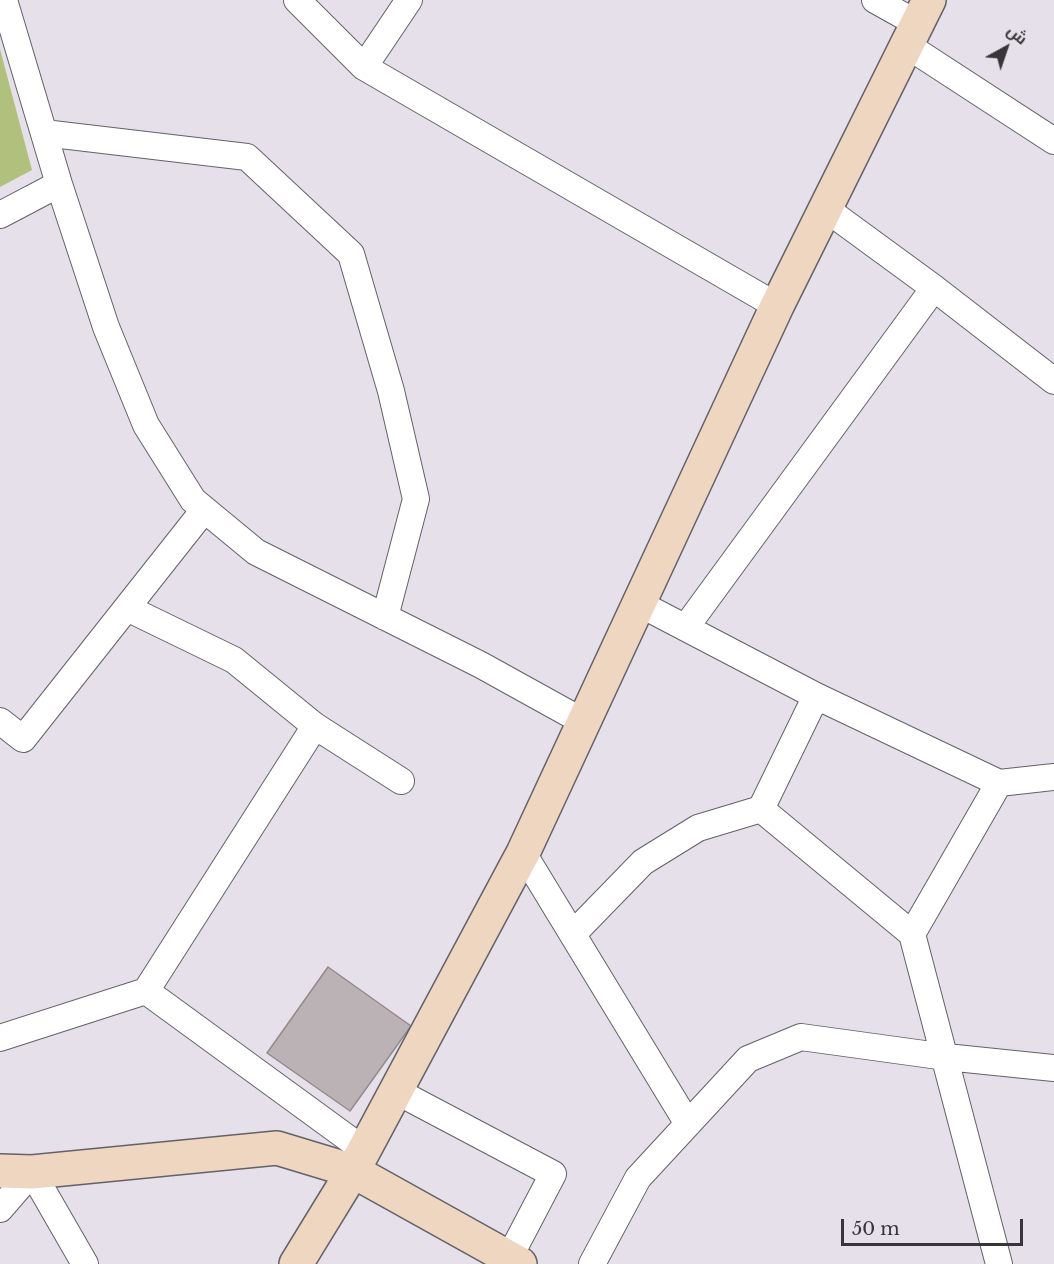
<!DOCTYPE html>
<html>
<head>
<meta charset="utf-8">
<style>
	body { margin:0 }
	#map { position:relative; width:1054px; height:1264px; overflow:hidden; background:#e5e0e9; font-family:"Libre Baskerville",Cairo,serif }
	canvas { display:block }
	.north { position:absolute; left:976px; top:18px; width:60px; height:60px; -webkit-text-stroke:4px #e5e0e9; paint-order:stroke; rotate:40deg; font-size:16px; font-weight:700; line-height:24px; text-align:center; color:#373539 }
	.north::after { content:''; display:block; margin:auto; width:21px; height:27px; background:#373539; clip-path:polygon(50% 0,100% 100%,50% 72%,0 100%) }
	.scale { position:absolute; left:841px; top:1219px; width:182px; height:27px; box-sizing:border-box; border:3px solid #373539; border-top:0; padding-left:8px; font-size:18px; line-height:21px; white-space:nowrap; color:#373539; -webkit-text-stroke:4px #e5e0e9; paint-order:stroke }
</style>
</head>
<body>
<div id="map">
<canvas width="1054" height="1264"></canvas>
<div class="north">ش</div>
<div class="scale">50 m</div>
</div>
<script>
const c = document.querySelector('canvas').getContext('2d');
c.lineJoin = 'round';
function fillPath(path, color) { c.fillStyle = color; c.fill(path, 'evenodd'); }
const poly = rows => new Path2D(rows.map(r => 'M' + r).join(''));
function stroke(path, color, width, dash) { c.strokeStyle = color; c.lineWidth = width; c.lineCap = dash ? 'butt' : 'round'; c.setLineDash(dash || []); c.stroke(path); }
const green = poly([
	[0,49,32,170,0,187]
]);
const building = poly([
	[328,967,411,1026,350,1111,267,1053,328,967]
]);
const street = poly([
	[4,0,59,184,106,327,146,425,193,500,256,552,481,665,584,722],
	[297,0,364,67,777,306],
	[875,0,918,24],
	[908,46,1054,141],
	[364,67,409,0],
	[44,133,247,157,351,254,391,391,416,499,385,617],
	[826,209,934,288,1054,381],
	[0,215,59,184],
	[640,604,816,696,999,783,1054,777],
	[127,608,234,660,315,726,401,781],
	[686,627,934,288],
	[0,721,23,739,204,510],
	[761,809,816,696],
	[523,853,688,1124],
	[573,934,643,862,698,828,761,809,912,934],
	[146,991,364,1150],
	[0,1038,146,991,315,726],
	[396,1091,553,1174,509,1258],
	[0,1209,32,1172,85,1264],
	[592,1264,638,1178,748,1059,801,1037,946,1057,1054,1068],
	[999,1264,912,934,999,783]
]);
const secondary = poly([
	[0,1171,32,1172,277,1148,353,1171,520,1264],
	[296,1264,353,1171,523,853,777,306,929,0]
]);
fillPath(green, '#b1c17d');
fillPath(building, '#bbb2b6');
stroke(building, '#938a8e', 1.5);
stroke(street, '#646168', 28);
stroke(secondary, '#646168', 36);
stroke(street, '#fff', 26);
stroke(secondary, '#eed6c1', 33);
</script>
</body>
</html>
